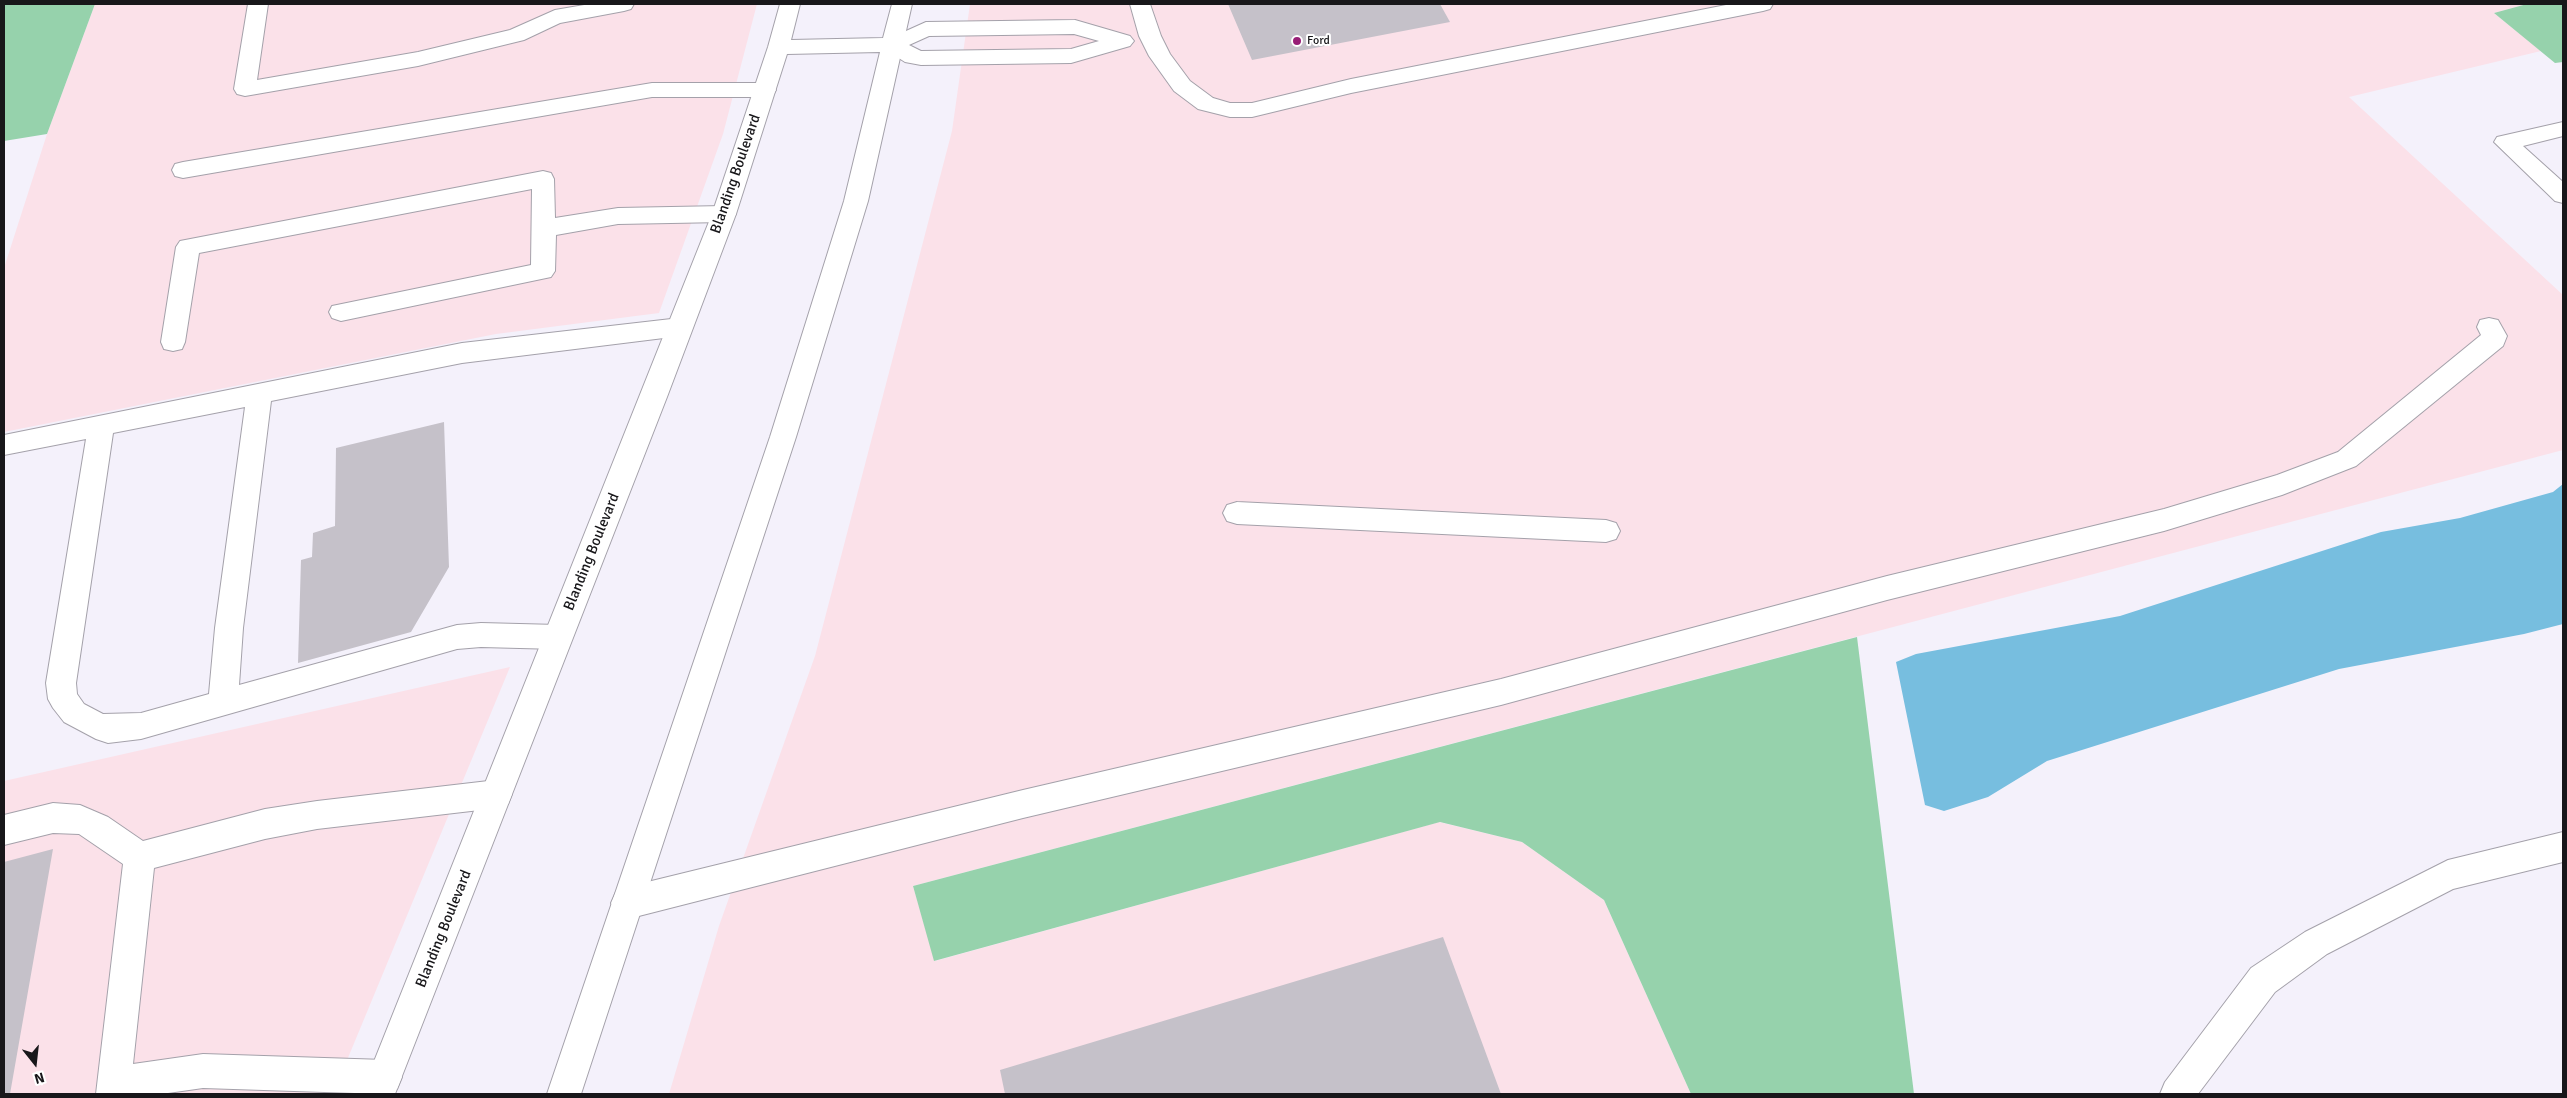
<!DOCTYPE html>
<html>
<head>
<meta charset="utf-8">
<style>
	body { margin:0 }
	#map { position:relative; width:2567px; height:1098px; overflow:hidden; background:#f4f1fb; font-family:Signika,sans-serif }
	canvas { display:block }
	.frame { position:absolute; inset:0; border:5px solid #18171a; pointer-events:none }
	.north { position:absolute; left:10px; top:1038px; width:50px; height:50px; -webkit-text-stroke:4px #fff; paint-order:stroke; rotate:164deg; font-size:14px; font-weight:700; line-height:20px; text-align:center; color:#18171a }
	.north::after { content:''; display:block; margin:auto; width:18px; height:22px; background:#18171a; clip-path:polygon(50% 0,100% 100%,50% 72%,0 100%) }
</style>
</head>
<body>
<div id="map">
<canvas width="2567" height="1098"></canvas>
<div class="frame"></div>
<div class="north">N</div>
</div>
<script>
const c = document.querySelector('canvas').getContext('2d');
c.lineJoin = 'round';
function fillPath(path, color) { c.fillStyle = color; c.fill(path, 'evenodd'); }
const poly = rows => new Path2D(rows.map(r => 'M' + r).join(''));
function stroke(path, color, width, dash) { c.strokeStyle = color; c.lineWidth = width; c.lineCap = dash ? 'butt' : 'round'; c.setLineDash(dash || []); c.stroke(path); }
function label(font, color, halo, rows, align = 'center') {
  c.font = font + ' Signika,sans-serif'; c.lineWidth = 4; c.setLineDash([]); c.textBaseline = 'middle'; c.strokeStyle = halo; c.fillStyle = color; for (const [text, x, y, turn = 0] of rows) {
    c.save(); c.translate(x, y); c.rotate((+turn || 0) * Math.PI / 180); c.textAlign = isNaN(turn) ? turn : align; if (halo) c.strokeText(text, 0, 0); c.fillText(text, 0, 0); c.restore();
  }
}
const commercial = poly([
	[95,4,757,4,723,134,659,313,496,334,4,432,4,268,47,134],
	[970,4,2527,4,2494,13,2541,51,2349,97,2563,295,2563,450,913,886,935,961,1439,822,1522,842,1604,900,1691,1094,669,1094,719,926,815,656,952,131],
	[510,667,333,1094,4,1094,4,781]
]);
const green = poly([
	[4,4,95,4,47,134,4,141],
	[2527,4,2563,4,2563,62,2555,63,2494,13],
	[1857,637,1914,1094,1691,1094,1604,900,1522,842,1440,822,934,961,913,886]
]);
const water = poly([
	[2563,484,2563,624,2524,634,2339,669,2047,761,1988,797,1944,811,1925,805,1896,662,1916,654,2120,616,2381,532,2460,518,2553,492]
]);
const building = poly([
	[1228,4,1440,4,1450,22,1252,60],
	[444,422,449,567,411,632,298,663,301,560,312,557,313,533,335,526,336,448],
	[53,849,10,1094,4,1094,4,862],
	[1443,937,1501,1094,1005,1094,1000,1070]
]);
const minor = poly([
	[248,4,268,4,257,80,418,52,510,30,555,10,590,4,634,4,631,9,624,11,560,23,524,40,418,66,245,96,237,94,234,89,248,4],
	[1130,4,1150,4,1161,36,1170,54,1190,81,1213,98,1230,103,1252,103,1351,79,1731,4,1773,4,1770,9,1763,11,1351,93,1252,117,1230,117,1198,109,1174,91,1149,56,1139,36,1130,4],
	[1075,20,1130,36,1134,41,1130,46,1071,63,921,65,905,62,886,50,882,45,886,40,926,22,1075,20],
	[1074,34,1099,41,1071,49,921,51,909,45,929,36,1074,34],
	[652,83,765,83,773,85,776,90,773,95,765,97,652,97,183,178,175,176,172,170,175,164,183,162,652,83],
	[2563,122,2563,136,2523,146,2563,182,2563,203,2555,201,2494,142,2497,137,2563,122],
	[543,171,551,173,554,179,555,218,618,208,724,206,732,208,736,214,732,220,724,222,618,224,556,235,555,271,551,277,341,321,332,318,329,312,332,306,531,265,532,189,199,253,185,342,182,349,173,351,164,349,161,342,176,247,180,241,543,171],
	[680,318,689,320,692,327,689,334,680,336,462,363,271,401,243,628,239,685,457,625,481,623,558,625,568,628,572,637,568,646,558,649,481,647,457,649,141,739,108,743,96,739,64,722,53,708,48,699,46,683,86,439,4,455,4,435,462,343,680,318],
	[245,407,215,628,209,694,141,713,103,714,84,704,77,694,76,683,113,433,245,407],
	[2489,318,2498,320,2507,336,2503,346,2356,466,2282,495,2164,531,1887,600,1501,705,1023,818,627,919,616,914,611,903,616,892,627,887,1023,790,1501,679,1887,576,2164,509,2277,475,2338,452,2481,335,2477,327,2480,320,2489,318],
	[1237,502,1606,520,1616,523,1620,531,1616,539,1606,542,1237,524,1227,521,1223,513,1227,505,1237,502],
	[497,780,508,784,512,794,508,804,497,808,317,829,265,839,154,868,133,1064,203,1054,385,1060,397,1065,402,1077,397,1089,385,1094,203,1088,161,1094,96,1094,123,864,79,834,53,833,4,845,4,815,53,803,80,805,108,817,143,841,265,809,317,801,497,780],
	[2563,832,2563,862,2453,889,2327,954,2275,992,2198,1094,2160,1094,2165,1082,2251,968,2305,932,2448,860,2563,832]
]);
const major = poly([
	[780,4,800,4,791,40,883,38,892,4,912,4,868,201,796,437,581,1094,547,1094,770,437,844,201,880,52,787,54,736,214,667,397,395,1094,361,1094,712,214,768,47,780,4]
]);
const markers = [
	[1297,41,5,"#981d76"]
];
const farPoinames = [
	["Ford",1307,41]
];
const streetNames = [
	["Blanding Boulevard",736,174,-71],
	["Blanding Boulevard",592,552,-68],
	["Blanding Boulevard",444,929,-68]
];
fillPath(commercial, '#fbe1e9');
fillPath(green, '#96d2ac');
fillPath(water, '#77bedf');
fillPath(building, '#c5c1c9');
stroke(minor, '#a4a1aa', 2);
stroke(major, '#a4a1aa', 2);
fillPath(minor, '#fff');
fillPath(major, '#fff');
for (const [x, y, r, color] of markers) { const dot = new Path2D(); dot.arc(x, y, r, 0, 2 * Math.PI); c.fillStyle = color; c.fill(dot); stroke(dot, '#fff', 2); }
label('12px', '#18171a', '#fff', farPoinames, 'left');
label('15px', '#18171a', '#fff', streetNames);
</script>
</body>
</html>
